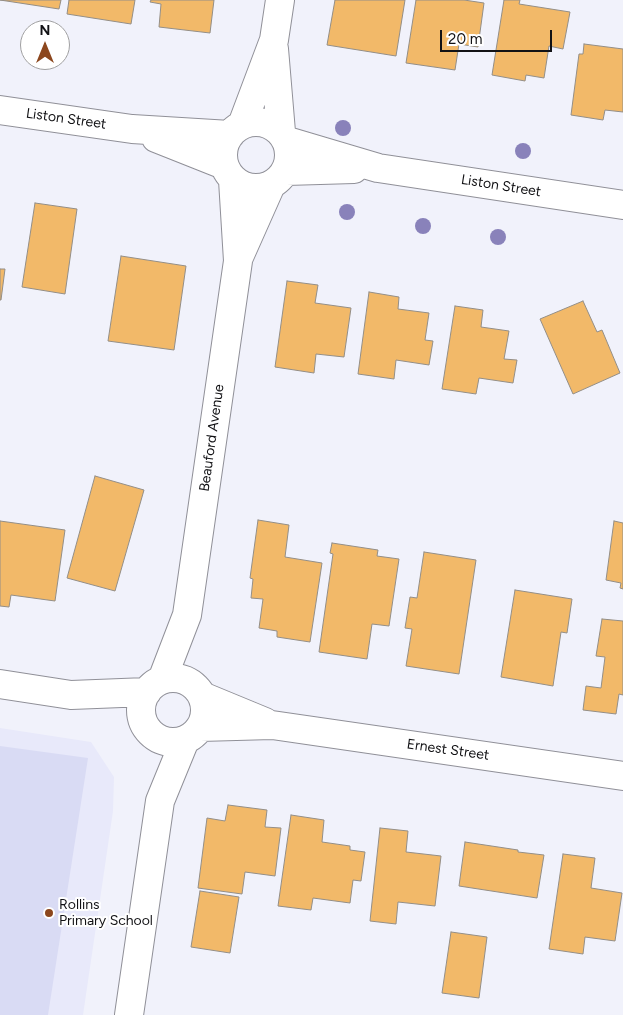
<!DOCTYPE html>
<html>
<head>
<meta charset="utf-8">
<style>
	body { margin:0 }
	#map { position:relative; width:623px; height:1015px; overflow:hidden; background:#f1f2fb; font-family:Figtree,sans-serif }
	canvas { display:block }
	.north { position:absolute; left:20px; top:20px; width:50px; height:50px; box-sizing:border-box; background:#fff; border:1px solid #a0a0a1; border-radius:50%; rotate:0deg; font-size:14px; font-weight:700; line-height:20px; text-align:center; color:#121215 }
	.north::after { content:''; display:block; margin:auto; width:18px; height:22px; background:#8c471e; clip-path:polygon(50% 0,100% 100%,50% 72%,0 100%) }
	.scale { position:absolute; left:440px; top:30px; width:112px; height:22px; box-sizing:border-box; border:2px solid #121215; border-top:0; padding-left:6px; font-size:15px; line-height:18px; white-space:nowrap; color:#121215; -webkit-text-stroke:4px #fff; paint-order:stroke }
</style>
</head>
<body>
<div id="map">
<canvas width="623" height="1015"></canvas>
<div class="north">N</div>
<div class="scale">20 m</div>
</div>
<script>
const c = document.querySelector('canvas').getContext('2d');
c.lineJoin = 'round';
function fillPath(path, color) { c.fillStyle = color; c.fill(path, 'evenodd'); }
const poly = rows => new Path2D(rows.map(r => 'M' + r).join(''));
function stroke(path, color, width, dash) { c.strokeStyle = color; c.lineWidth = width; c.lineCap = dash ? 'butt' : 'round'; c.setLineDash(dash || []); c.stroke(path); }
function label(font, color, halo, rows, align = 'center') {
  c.font = font + ' Figtree,sans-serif'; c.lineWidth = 4; c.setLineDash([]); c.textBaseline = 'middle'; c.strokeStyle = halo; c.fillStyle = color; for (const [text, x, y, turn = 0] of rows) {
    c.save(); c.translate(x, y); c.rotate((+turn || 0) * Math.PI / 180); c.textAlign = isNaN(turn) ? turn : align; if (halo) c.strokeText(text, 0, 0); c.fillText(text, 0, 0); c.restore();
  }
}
const built = poly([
	[0,728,91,742,114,777,113,811,83,1015,0,1015]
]);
const green = poly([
	[0,746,88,758,48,1015,0,1015]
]);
const building = poly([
	[0,0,61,0,59,9,0,0],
	[69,0,135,0,131,24,67,14,69,0],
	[151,0,214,0,210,33,159,27,161,4,150,2,151,0],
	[335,0,405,0,396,56,327,45,335,0],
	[416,0,464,0,484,3,478,47,459,44,455,70,406,63,416,0],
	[504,0,520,0,519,4,570,12,563,49,549,46,544,78,526,75,525,81,492,75,504,0],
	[584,44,623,49,623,112,605,110,603,120,571,115,579,54,583,54,584,44],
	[35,203,77,209,65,294,22,287,35,203],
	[121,256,186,266,174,350,108,341,121,256],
	[0,269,5,269,1,300,0,300,0,269],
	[287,281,318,285,315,303,351,308,344,357,316,354,314,373,275,367,287,281],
	[369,292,399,297,398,309,429,313,425,340,433,341,429,365,396,360,394,379,358,374,369,292],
	[583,301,597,332,602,330,620,373,573,394,540,319,583,301],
	[455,306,483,310,481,327,509,331,504,359,517,360,513,383,479,378,476,394,442,389,455,306],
	[95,476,144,490,115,591,67,578,95,476],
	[258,520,289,525,285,557,322,563,310,642,277,637,277,631,259,628,263,599,251,598,253,579,250,578,258,520],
	[0,521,65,530,55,601,11,595,9,607,0,606,0,521],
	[614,521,623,523,623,589,620,588,621,583,606,580,614,521],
	[332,543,378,550,377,556,399,559,389,626,372,624,367,659,319,652,333,554,330,553,332,543],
	[424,552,476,560,459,674,406,666,412,629,405,628,410,597,417,598,424,552],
	[515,590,572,599,567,633,561,632,553,686,501,677,515,590],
	[602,619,623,621,623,695,619,694,616,714,583,710,586,686,601,688,605,657,596,656,602,619],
	[228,805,267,810,265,827,281,828,275,876,245,872,242,894,198,888,207,818,225,821,228,805],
	[291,815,324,820,322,842,350,846,350,850,365,852,361,881,353,880,350,903,313,898,311,910,278,906,291,815],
	[380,828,408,831,406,852,441,856,435,906,398,902,396,924,370,921,380,828],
	[465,842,518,850,518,852,544,855,537,898,459,886,465,842],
	[563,854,595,858,591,888,622,893,615,941,585,937,583,954,549,949,563,854],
	[200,891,239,897,230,953,191,947,200,891],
	[451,932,487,937,479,998,442,993,451,932]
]);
const street = poly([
	[274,49,281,132],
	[0,110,132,129,230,135],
	'223 155a33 33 0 1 1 66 0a33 33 0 1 1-66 0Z',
	[242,125,274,40,280,0],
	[156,138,224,165],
	[287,141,378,168,623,205],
	[286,171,354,169],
	[239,257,271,185],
	'141 710a32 32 0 1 1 64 0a32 32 0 1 1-64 0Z',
	[162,680,187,615,238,261,233,180],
	[0,684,71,695,147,692],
	[202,696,265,722],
	[200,727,272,725,623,776],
	[129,1015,160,801,185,740]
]);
const trees = [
	[343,128],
	[523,151],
	[347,212],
	[423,226],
	[498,237]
];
const markers = [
	[49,913,5,"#8c471e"]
];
const streetNames = [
	["Liston Street",66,119,8],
	["Liston Street",501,186,9],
	["Beauford Avenue",212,438,-82],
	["Ernest Street",448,750,8]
];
const poiNames = [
	["Rollins",59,905],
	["Primary School",59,921]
];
fillPath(built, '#e8e9fa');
fillPath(green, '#d9dbf4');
fillPath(building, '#f2b969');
stroke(building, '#938e87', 1);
stroke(street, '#909098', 30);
stroke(street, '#fff', 28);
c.fillStyle = '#8982ba';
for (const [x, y] of trees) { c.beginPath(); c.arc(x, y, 8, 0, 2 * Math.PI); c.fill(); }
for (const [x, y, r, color] of markers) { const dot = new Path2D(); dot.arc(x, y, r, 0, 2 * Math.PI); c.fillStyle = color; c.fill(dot); stroke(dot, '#fff', 2); }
label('14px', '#121215', '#fff', streetNames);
label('14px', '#121215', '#fff', poiNames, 'left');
</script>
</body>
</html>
